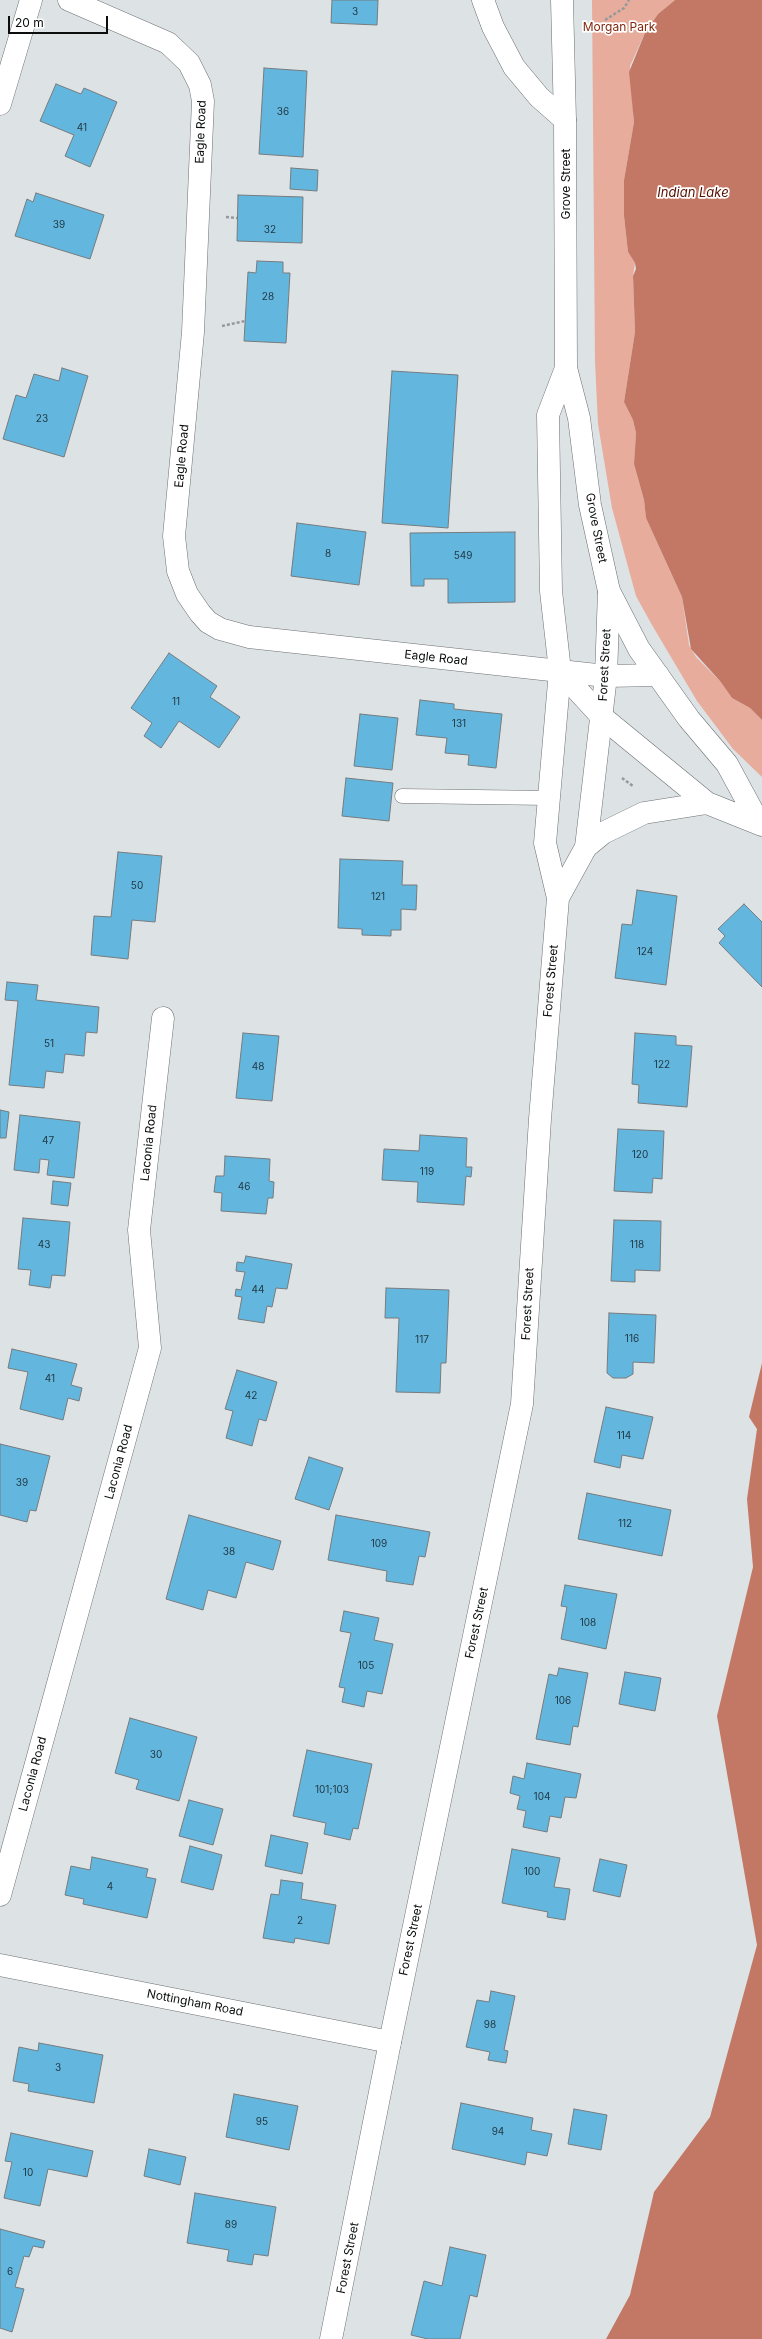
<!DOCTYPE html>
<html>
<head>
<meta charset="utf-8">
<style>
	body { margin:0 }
	#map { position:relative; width:762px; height:2339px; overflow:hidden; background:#dde2e5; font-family:Inter,sans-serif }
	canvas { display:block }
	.scale { position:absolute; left:8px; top:16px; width:100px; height:18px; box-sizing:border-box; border:2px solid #0c0e0e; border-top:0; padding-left:5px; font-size:12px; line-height:14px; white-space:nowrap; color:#0c0e0e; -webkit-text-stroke:3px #fff; paint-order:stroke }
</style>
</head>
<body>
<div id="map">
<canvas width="762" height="2339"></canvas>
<div class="scale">20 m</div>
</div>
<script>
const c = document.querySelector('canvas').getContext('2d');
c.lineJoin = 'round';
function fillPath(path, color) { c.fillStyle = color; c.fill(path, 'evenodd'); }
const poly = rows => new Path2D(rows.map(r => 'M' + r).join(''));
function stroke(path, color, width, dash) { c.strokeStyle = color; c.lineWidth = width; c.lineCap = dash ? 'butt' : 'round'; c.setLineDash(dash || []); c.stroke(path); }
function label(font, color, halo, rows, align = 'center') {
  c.font = font + ' Inter,sans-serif'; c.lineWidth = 3.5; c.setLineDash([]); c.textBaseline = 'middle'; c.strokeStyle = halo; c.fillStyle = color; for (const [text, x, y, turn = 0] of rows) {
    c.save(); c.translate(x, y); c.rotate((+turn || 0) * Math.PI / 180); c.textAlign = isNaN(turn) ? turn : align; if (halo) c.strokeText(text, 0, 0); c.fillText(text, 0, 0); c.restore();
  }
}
const green = poly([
	[592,0,675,0,658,14,645,33,630,66,634,122,624,180,624,216,628,252,635,263,633,276,635,332,624,402,633,420,636,433,634,464,644,500,646,518,682,597,689,645,696,657,720,681,732,698,750,708,762,720,762,777,733,749,697,701,652,625,636,596,612,508,598,424,595,361]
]);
const water = poly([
	[675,0,762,0,762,720,750,708,732,698,720,681,691,649,682,597,646,518,644,500,634,464,636,433,633,420,624,402,635,332,633,276,636,269,635,263,628,252,624,216,624,180,634,122,629,72,645,33,658,14],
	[762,1363,762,2339,606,2339,630,2295,654,2192,710,2117,757,1945,717,1716,753,1567,747,1499,757,1429,749,1417]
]);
const building = poly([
	[332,0,378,0,377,25,331,23,332,0],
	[264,68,307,71,303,157,259,154,264,68],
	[56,84,81,94,84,88,117,102,90,167,65,156,74,135,40,121,56,84],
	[291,168,318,170,317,191,290,189,291,168],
	[36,193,104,215,90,259,15,236,27,199,33,202,36,193],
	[238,195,303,197,302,243,237,241,238,195],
	[257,261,283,262,283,273,290,273,286,343,244,341,248,272,256,273,257,261],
	[62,368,88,376,64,457,3,439,16,395,26,398,34,374,59,381,62,368],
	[392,371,458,375,448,528,382,523,392,371],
	[297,523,366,532,359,585,291,576,297,523],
	[515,532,515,602,448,603,448,579,424,579,424,586,411,586,410,533,515,532],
	[169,653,217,686,210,697,240,717,219,748,179,721,161,748,144,736,152,723,131,708,169,653],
	[420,700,454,704,454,709,502,714,496,768,468,765,469,755,445,753,447,738,416,735,420,700],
	[360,714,398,718,392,770,354,766,360,714],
	[346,778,393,783,389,821,342,816,346,778],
	[118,852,162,856,155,922,132,920,128,959,91,955,94,916,111,917,118,852],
	[340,859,403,861,402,885,417,885,416,910,401,909,401,930,391,930,391,936,362,935,362,929,338,928,340,859],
	[637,890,677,896,666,985,615,978,622,924,632,925,637,890],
	[744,904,762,922,762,987,719,943,725,936,718,929,744,904],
	[7,982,38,985,36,1000,99,1007,97,1033,86,1032,84,1056,65,1054,63,1073,46,1071,44,1088,9,1085,18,1001,5,1000,7,982],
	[243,1033,279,1036,272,1101,236,1098,243,1033],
	[635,1033,676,1036,676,1045,692,1046,687,1107,638,1103,639,1085,632,1084,635,1033],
	[0,1110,9,1112,6,1138,0,1138,0,1110],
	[20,1115,80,1122,74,1178,47,1175,49,1160,40,1159,39,1173,14,1170,20,1115],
	[618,1129,664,1131,662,1179,653,1178,652,1193,614,1191,618,1129],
	[420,1135,467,1138,466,1167,472,1167,471,1177,466,1176,464,1205,417,1202,418,1182,382,1180,384,1149,419,1151,420,1135],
	[225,1156,270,1159,269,1181,274,1182,273,1198,268,1198,266,1214,221,1211,222,1193,214,1192,216,1176,224,1176,225,1156],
	[53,1181,71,1183,68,1206,51,1204,53,1181],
	[23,1218,70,1222,65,1276,52,1275,50,1288,29,1285,31,1270,18,1269,23,1218],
	[614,1220,661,1221,660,1271,635,1270,635,1282,611,1281,614,1220],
	[246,1256,292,1264,287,1289,276,1288,272,1307,267,1306,264,1323,238,1319,242,1297,235,1296,236,1289,241,1290,245,1272,236,1271,237,1262,244,1263,246,1256],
	[386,1288,449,1290,446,1363,441,1363,440,1393,396,1392,399,1318,385,1318,386,1288],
	[609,1313,656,1315,654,1363,633,1362,633,1374,626,1378,613,1378,607,1373,609,1313],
	[12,1349,77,1364,71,1385,82,1388,79,1401,68,1398,63,1420,20,1409,28,1372,8,1368,12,1349],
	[237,1370,277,1382,266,1421,259,1419,252,1446,226,1438,233,1411,225,1409,237,1370],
	[606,1407,653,1417,643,1459,622,1455,620,1468,594,1462,606,1407],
	[0,1444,50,1456,36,1511,30,1510,27,1522,0,1515,0,1444],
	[309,1457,343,1468,329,1510,295,1499,309,1457],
	[587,1493,671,1510,662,1556,578,1539,587,1493],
	[189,1515,281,1541,273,1570,246,1562,236,1598,208,1590,203,1610,166,1599,189,1515],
	[336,1515,430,1532,425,1557,419,1556,413,1585,386,1581,387,1571,328,1560,336,1515],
	[565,1585,617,1594,606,1649,561,1639,567,1607,561,1606,565,1585],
	[344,1611,379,1618,374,1640,393,1644,382,1694,367,1691,364,1707,342,1702,345,1688,339,1687,351,1633,340,1631,344,1611],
	[559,1668,588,1673,578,1727,573,1726,570,1745,536,1739,549,1674,557,1676,559,1668],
	[625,1672,661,1678,655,1711,619,1704,625,1672],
	[130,1718,197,1737,179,1801,136,1789,139,1780,115,1773,130,1718],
	[307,1750,372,1764,358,1829,353,1828,350,1840,324,1834,326,1823,293,1816,307,1750],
	[527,1763,581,1774,576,1798,565,1797,561,1818,550,1816,547,1832,523,1827,526,1811,517,1809,520,1796,510,1793,513,1776,524,1779,527,1763],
	[189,1800,223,1809,213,1845,179,1836,189,1800],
	[271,1835,308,1843,302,1874,265,1866,271,1835],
	[190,1846,222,1855,213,1890,181,1882,190,1846],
	[512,1849,560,1858,554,1887,570,1889,565,1920,547,1917,548,1912,502,1903,512,1849],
	[92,1857,148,1869,146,1877,156,1879,147,1918,83,1904,84,1899,65,1895,71,1866,90,1870,92,1857],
	[600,1859,627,1865,620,1897,593,1891,600,1859],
	[281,1880,303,1883,301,1899,336,1905,329,1944,295,1938,294,1943,263,1938,271,1894,279,1895,281,1880],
	[491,1991,515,1996,504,2050,508,2051,506,2063,488,2060,490,2052,466,2047,477,2000,489,2002,491,1991],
	[39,2043,103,2055,94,2103,28,2091,29,2084,13,2081,19,2047,38,2051,39,2043],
	[234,2094,298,2106,289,2150,226,2137,234,2094],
	[461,2103,533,2118,531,2130,552,2134,547,2156,527,2152,525,2165,452,2149,461,2103],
	[574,2109,607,2115,601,2150,568,2144,574,2109],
	[11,2133,93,2151,87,2177,48,2169,40,2206,4,2198,12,2162,5,2161,11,2133],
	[149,2149,186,2157,180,2185,144,2176,149,2149],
	[195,2193,276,2207,268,2256,254,2254,252,2265,227,2261,229,2250,187,2243,195,2193],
	[0,2229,45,2241,43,2248,33,2246,29,2257,24,2256,15,2287,24,2289,12,2332,0,2328,0,2229],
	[450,2247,486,2255,477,2297,470,2295,460,2339,428,2339,411,2335,424,2281,442,2286,450,2247]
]);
const path = poly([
	[605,20,624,8,629,0],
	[226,217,237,218],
	[222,326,245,321],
	[622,778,633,786]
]);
const lane = poly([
	[402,796,549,798]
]);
const street = poly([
	[69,0,168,43,189,63,200,85,203,101,193,332,174,536,178,571,187,594,200,613,208,622,220,629,249,637,560,671],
	[483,0,493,27,514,67,539,97,565,120],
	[0,104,31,0],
	[0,1895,150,1348,139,1230,163,1018],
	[0,1965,390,2042]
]);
const secondary = poly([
	[558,898,586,847,606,676,609,591],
	[331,2339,390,2042,522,1404,540,1119,558,898,545,843,560,671]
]);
const primary = poly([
	[562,0,565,120,566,368,579,418,590,505,609,591,639,649,689,719,727,764,759,823],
	[566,368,548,415,551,591,560,671,602,717,707,803,762,825],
	[560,671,606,676,658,675],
	[586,847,603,833,644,813,707,803]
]);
const numberNames = [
	["3",355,12],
	["36",283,112],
	["41",82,128],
	["39",59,225],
	["32",270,230],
	["28",268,297],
	["23",42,419],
	["8",328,554],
	["549",463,556],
	["11",176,702],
	["131",459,724],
	["50",137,886],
	["121",378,897],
	["124",645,952],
	["51",49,1044],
	["122",662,1065],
	["48",258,1067],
	["47",48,1141],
	["120",640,1155],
	["119",427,1172],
	["46",244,1187],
	["43",44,1245],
	["118",637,1245],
	["44",258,1290],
	["116",632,1339],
	["117",422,1340],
	["41",50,1379],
	["42",251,1396],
	["114",624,1436],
	["39",22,1483],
	["112",625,1524],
	["109",379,1544],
	["38",229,1552],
	["108",588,1623],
	["105",366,1666],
	["106",563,1701],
	["30",156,1755],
	["101;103",332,1790],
	["104",542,1797],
	["100",532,1872],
	["4",110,1887],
	["2",300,1921],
	["98",490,2025],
	["3",58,2068],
	["95",262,2122],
	["94",498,2132],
	["10",28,2173],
	["89",231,2225],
	["6",10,2272]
];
const parkNames = [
	["Morgan Park",619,27]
];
const streetNames = [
	["Eagle Road",201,132,-88],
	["Grove Street",566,184,-90],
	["Eagle Road",182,456,-85],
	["Grove Street",596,528,79],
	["Eagle Road",436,658,6],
	["Forest Street",605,665,-87],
	["Forest Street",551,981,-85],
	["Laconia Road",149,1143,-84],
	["Forest Street",528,1304,-87],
	["Laconia Road",119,1462,-75],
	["Forest Street",477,1623,-78],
	["Laconia Road",33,1774,-75],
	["Forest Street",411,1940,-78],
	["Nottingham Road",195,2003,11],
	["Forest Street",348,2258,-79]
];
const waterNames = [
	["Indian Lake",693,193]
];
fillPath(green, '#e8ac9c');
fillPath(water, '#c37865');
fillPath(building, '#63b7df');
stroke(building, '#767b7d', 1);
stroke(lane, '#6c7073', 15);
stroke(street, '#6c7073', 23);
stroke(secondary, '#6c7073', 23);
stroke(primary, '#6c7073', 23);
stroke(path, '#95999b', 2.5, [3, 2]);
stroke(lane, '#fff', 14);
stroke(street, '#fff', 22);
stroke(secondary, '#fff', 22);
stroke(primary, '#fff', 22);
label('10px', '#223842', null, numberNames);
label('12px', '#82270f', '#fff', parkNames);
label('12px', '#0c0e0e', '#fff', streetNames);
label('italic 13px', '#540f00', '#fff', waterNames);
</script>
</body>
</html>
